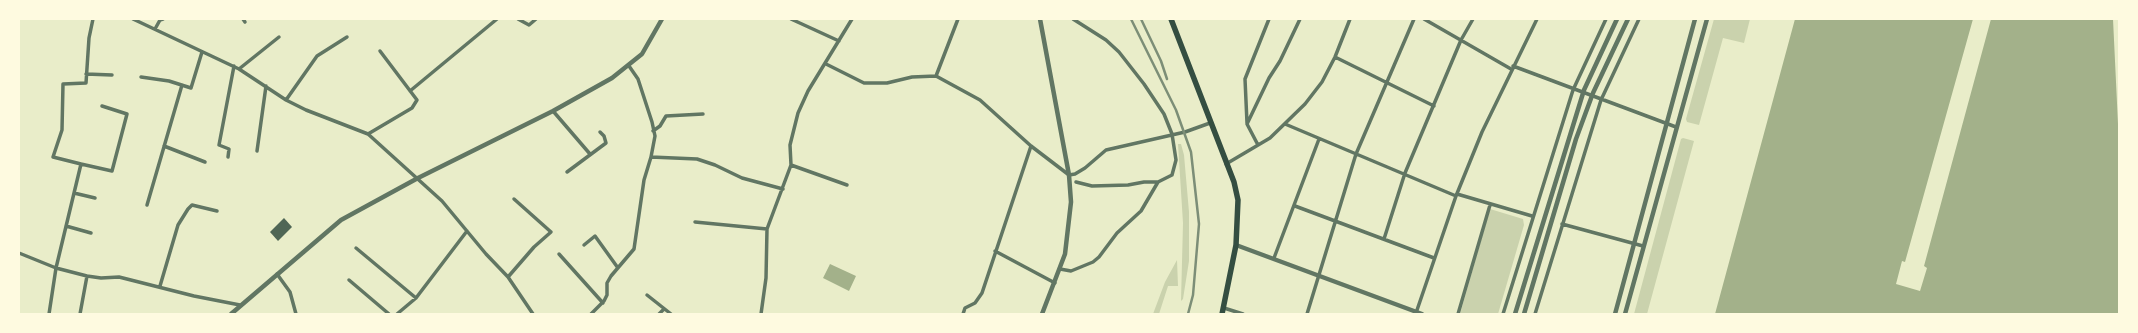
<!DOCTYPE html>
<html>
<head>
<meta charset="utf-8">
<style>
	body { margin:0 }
	#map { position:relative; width:2138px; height:333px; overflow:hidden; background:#e9edc9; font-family:Commissioner,sans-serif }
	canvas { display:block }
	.frame { position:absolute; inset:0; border:20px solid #fefae0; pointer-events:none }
</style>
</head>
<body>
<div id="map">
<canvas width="2138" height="333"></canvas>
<div class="frame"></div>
</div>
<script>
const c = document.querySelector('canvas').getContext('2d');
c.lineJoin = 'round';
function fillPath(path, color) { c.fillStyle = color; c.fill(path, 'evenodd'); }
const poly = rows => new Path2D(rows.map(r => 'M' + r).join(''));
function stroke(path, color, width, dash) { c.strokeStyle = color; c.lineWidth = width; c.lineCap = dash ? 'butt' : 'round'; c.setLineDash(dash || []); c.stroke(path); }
const green = poly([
	[1714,19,1750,19,1744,43,1723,38,1699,125,1687,122,1686,119],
	[1683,138,1694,141,1647,314,1634,314,1681,139],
	[1178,144,1181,144,1184,155,1189,212,1189,261,1183,299,1181,301,1183,223],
	[1490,209,1523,219,1524,225,1498,314,1460,314],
	[1177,260,1178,286,1168,286,1159,314,1153,314,1165,282]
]);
const water = poly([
	[1795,19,1973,19,1905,262,1902,261,1896,284,1920,291,1927,268,1924,266,1991,19,2113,19,2119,145,2119,314,1715,314],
	[830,264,856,276,849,291,823,278]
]);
const building = poly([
	[284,218,292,227,278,241,270,232]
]);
const minor = poly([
	[133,19,239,69,286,100,306,110,368,134,442,201,486,254,508,277,533,314],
	[243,19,245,22],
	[518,19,529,25,536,19],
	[791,19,839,41],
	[1073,19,1106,40,1119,52,1144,84,1164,114,1172,134,1176,160,1172,175,1158,182,1144,182,1128,185,1092,186,1076,182],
	[1424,19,1511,69],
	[155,29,160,20,163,19],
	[1335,57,1434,106],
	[826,64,864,83,887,83,912,77,936,76,980,100,1031,146,1069,175,1075,174,1085,168,1106,150,1185,132,1210,123],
	[629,66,638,79,652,122,655,136,651,157],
	[1513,66,1676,127],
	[239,69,279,37],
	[86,74,112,75],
	[936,76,958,19],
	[141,77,169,81,191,88,202,52],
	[410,91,497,19],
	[286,100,317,56,347,37],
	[553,111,590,154],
	[1247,123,1245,79,1269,19],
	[1285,124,1456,196],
	[653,131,660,126,666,116,703,114],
	[368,134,412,108,417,100,380,51],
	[1258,145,1247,124,1269,78,1280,61,1300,19],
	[164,146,205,162],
	[257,151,266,86],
	[228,157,229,149,219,145,234,66],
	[81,164,112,171,127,114,102,106],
	[1226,164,1270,138,1305,104,1322,82,1335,57,1350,19],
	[791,165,847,185],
	[567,172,606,143,604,136,600,132],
	[74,193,95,198],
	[1457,194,1532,216],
	[147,205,182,85],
	[1295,206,1434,258],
	[695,222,767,229],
	[1562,224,1643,246],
	[66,226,91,233],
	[1384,239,1405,173,1461,40,1473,19],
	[584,245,595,236,618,268],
	[356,248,416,298],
	[995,251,1055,283],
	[19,253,56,268,87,276,101,278,119,277,194,296,240,305],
	[559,254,603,303],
	[1274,258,1319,139],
	[1060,269,1071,271,1093,262,1099,257,1117,233,1141,211,1158,182],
	[277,274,290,292,296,314],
	[508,277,534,247,551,232,514,199],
	[349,280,389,314],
	[160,286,178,225,188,209,192,205,217,211],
	[647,295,671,314],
	[1224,308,1243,314],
	[1416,313,1456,196,1482,132,1537,19],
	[49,314,56,268,81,164,53,157,62,130,63,84,86,83,89,38,93,19],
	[80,314,87,276],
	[397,314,416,298,467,231],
	[591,314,604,301,607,295,607,283,611,276,634,249,644,180,651,157,697,159,715,165,742,178,783,189],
	[659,314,664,309],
	[761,314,766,278,767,229,791,165,790,145,798,113,808,91,852,19],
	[963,314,965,308,975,303,982,293,1031,146],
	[1307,314,1356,154,1414,19],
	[1458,314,1490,205],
	[1503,314,1573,90,1606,19],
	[1535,314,1601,100,1639,19]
]);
const tertiary = poly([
	[1040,19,1069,175,1071,202,1065,254,1042,314],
	[1236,245,1422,314],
	[231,314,341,220,418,178,553,111,612,78,642,54,662,19],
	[1515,314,1584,90,1617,19],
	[1524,314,1576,139,1593,93,1628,19],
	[1615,314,1695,19],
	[1625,314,1707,19]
]);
const primary = poly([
	[1171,19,1234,182,1238,200,1236,245,1222,314]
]);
const rail = poly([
	[1131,19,1176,110,1191,152,1199,224,1193,295,1188,314],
	[1141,19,1161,61,1167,79]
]);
fillPath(green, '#cad2ad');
fillPath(water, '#a3b18a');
fillPath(building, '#4f6655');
stroke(minor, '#617663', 3.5);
stroke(tertiary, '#617663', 4.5);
stroke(primary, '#344e41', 5.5);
stroke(rail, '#7c8e77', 2.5);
</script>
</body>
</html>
